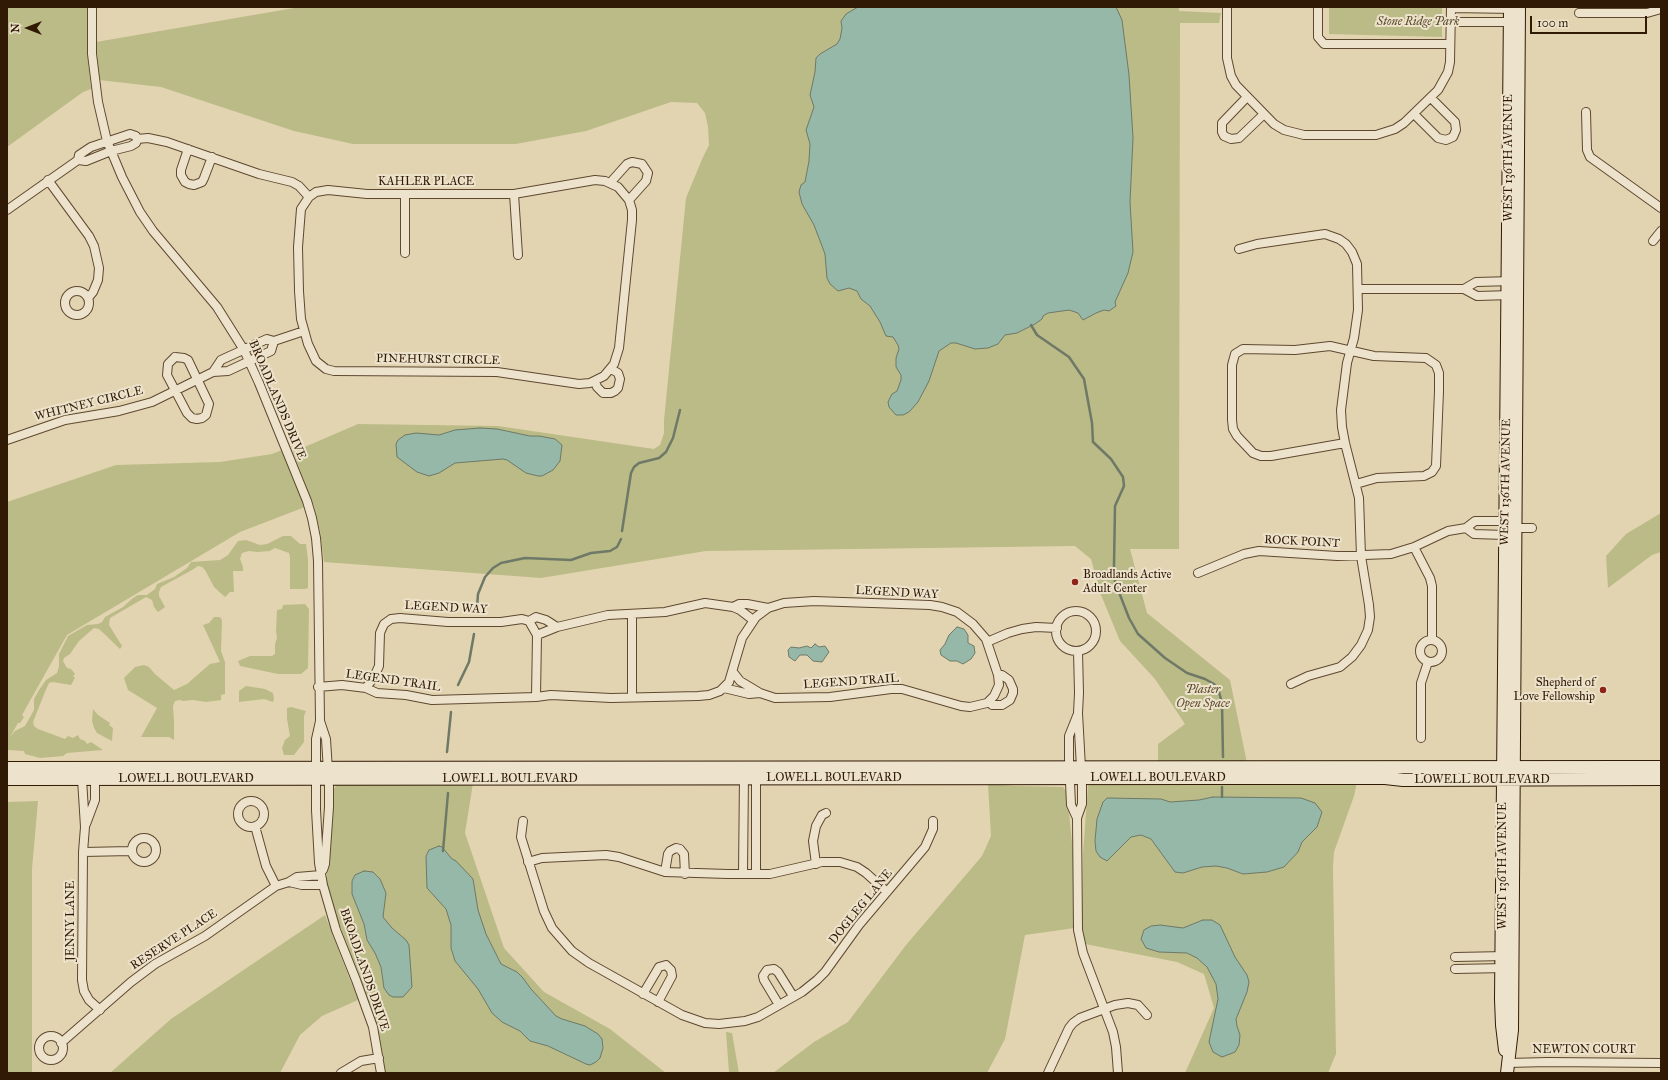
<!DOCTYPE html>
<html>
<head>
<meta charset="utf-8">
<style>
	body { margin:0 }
	#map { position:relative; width:1668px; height:1080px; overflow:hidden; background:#e3d4b1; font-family:"IM FELL Great Primer",serif }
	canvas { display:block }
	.frame { position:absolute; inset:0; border:8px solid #311a05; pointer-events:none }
	.north { position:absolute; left:8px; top:8px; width:40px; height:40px; -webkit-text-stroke:3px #ede3cc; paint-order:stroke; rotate:270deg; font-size:11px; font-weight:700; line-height:16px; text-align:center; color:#311a05 }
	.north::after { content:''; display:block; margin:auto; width:14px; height:18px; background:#311a05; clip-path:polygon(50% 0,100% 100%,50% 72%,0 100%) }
	.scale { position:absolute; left:1530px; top:16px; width:117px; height:18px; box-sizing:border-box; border:2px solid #311a05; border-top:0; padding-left:5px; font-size:12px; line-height:14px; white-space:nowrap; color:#311a05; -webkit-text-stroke:3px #ede3cc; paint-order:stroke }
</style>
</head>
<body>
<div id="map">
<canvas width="1668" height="1080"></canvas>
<div class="frame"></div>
<div class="north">N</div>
<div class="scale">100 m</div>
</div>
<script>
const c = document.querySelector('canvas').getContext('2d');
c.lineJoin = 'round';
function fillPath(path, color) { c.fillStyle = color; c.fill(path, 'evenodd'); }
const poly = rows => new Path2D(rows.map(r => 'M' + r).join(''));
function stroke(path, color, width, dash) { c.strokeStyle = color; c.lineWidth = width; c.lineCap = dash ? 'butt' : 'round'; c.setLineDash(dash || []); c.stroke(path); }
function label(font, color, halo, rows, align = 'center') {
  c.font = font + ' "IM FELL Great Primer",serif'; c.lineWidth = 4; c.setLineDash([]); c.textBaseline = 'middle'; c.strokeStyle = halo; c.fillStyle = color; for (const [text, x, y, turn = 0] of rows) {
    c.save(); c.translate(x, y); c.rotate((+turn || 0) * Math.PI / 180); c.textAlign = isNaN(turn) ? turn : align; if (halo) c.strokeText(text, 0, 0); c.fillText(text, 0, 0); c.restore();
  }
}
const green = poly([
	[7,7,87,7,87,51,91,89,83,92,7,147],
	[300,7,1179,7,1179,11,1221,13,1219,23,1180,23,1179,549,1130,549,1147,613,1230,680,1247,763,1158,761,1158,744,1185,724,1155,679,1120,641,1101,595,1091,559,1075,546,706,551,541,578,324,562,320,531,314,506,293,452,358,424,498,426,654,449,660,445,664,433,664,420,686,198,703,157,709,145,708,127,705,113,697,103,671,102,586,131,516,144,353,144,294,131,161,87,99,80,96,42],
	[1329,7,1442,7,1442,37,1329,34],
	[282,450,305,507,240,532,67,635,22,715,24,717,20,723,18,723,10,737,15,731,25,726,34,710,34,699,39,690,46,680,57,673,59,666,59,654,68,636,87,625,98,624,102,622,105,617,123,607,133,598,138,595,147,595,155,589,157,584,174,577,187,568,191,562,220,560,228,555,238,541,246,540,260,545,267,544,283,536,291,536,300,544,306,544,308,560,308,588,305,589,290,589,290,557,289,553,275,548,270,551,257,552,249,551,242,553,240,559,243,567,243,571,233,571,234,592,230,592,225,597,214,587,205,570,202,567,198,566,192,570,161,587,159,592,159,596,165,607,161,610,158,612,154,607,152,600,146,597,110,618,109,625,122,646,120,649,99,629,94,628,79,641,70,654,64,658,63,661,67,668,71,669,75,674,73,676,75,678,71,685,53,682,49,683,45,692,33,722,34,726,38,729,65,739,68,736,73,738,78,735,80,739,85,741,87,744,91,742,103,750,67,753,63,756,40,758,25,754,24,751,7,750,7,502,116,465,220,462,272,454],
	[1661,513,1661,552,1652,555,1608,588,1606,556,1626,534],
	[305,604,309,609,308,668,301,674,278,674,240,666,238,661,250,656,272,656,275,654,275,644,277,638,276,631,277,610,282,609,283,605],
	[214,617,220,617,222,620,221,651,225,662,225,694,221,695,221,700,206,702,193,700,182,701,180,700,175,701,173,706,174,721,174,740,169,737,141,737,157,708,128,690,124,678,135,667,144,665,149,667,155,674,174,690,187,684,210,664,220,662,203,625,209,623],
	[246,686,265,689,273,693,274,699,273,702,264,699,239,702,239,691],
	[291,707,306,711,304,716,304,742,294,755,284,755,282,748,285,740,290,736,287,719,287,708],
	[93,709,98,715,110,723,109,725,113,728,112,741,97,733,94,728,92,721],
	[1357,782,1354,796,1334,852,1333,868,1336,1054,1328,1073,1185,1073,1214,1008,1204,974,1177,962,1085,944,1082,924,1083,854,1088,786,1090,784],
	[473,783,465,833,504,948,544,992,610,1029,666,1073,385,1073,374,1016,332,905,327,887,327,875,333,818,333,790,337,784],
	[988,784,1016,786,1063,787,1067,792,1073,853,1075,928,1025,935,1005,1039,987,1073,773,1073,814,1042,848,1022,906,945,982,856,991,836],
	[38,801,32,869,32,1073,7,1073,7,802],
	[325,915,358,1000,322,1016,300,1035,280,1073,110,1073,171,1019],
	[726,1032,732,1033,739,1073,729,1073]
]);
const water = poly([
	[858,7,1116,7,1122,20,1129,75,1133,138,1130,202,1133,252,1128,273,1115,302,1116,306,1109,311,1104,310,1096,313,1083,320,1078,313,1069,310,1048,313,1043,316,1042,319,1035,324,1017,333,1005,335,998,344,988,348,975,349,956,343,951,343,939,351,929,381,918,402,909,412,903,415,896,415,889,407,888,402,892,394,897,391,901,380,901,375,896,367,896,358,899,349,898,345,893,337,886,336,880,322,870,306,861,299,857,291,849,288,838,291,830,284,827,278,825,254,814,225,802,204,799,192,801,185,805,182,809,161,810,144,806,130,814,107,810,95,815,72,816,58,820,54,837,44,840,39,842,28,841,21,846,14,858,7],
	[480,428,497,429,530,436,539,436,555,439,562,445,560,461,553,470,542,476,538,476,526,473,507,460,503,459,455,463,439,473,429,476,417,472,397,457,396,444,398,440,405,435,416,433,439,435,455,430,480,428],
	[957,627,964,629,968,635,968,643,974,646,975,653,971,659,963,664,957,661,950,661,941,655,940,650,945,644,949,635,957,627],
	[815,644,819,647,825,646,829,652,822,662,813,661,807,655,800,655,795,661,789,657,788,650,791,647,799,648,807,646,811,648,815,644],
	[1213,797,1301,798,1315,803,1322,812,1317,827,1302,842,1298,852,1284,867,1267,872,1243,874,1227,868,1216,866,1202,867,1183,873,1175,872,1151,839,1141,835,1131,837,1107,861,1100,857,1096,851,1095,841,1097,819,1103,802,1107,798,1161,799,1170,802,1199,800,1213,797],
	[439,846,442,847,452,859,456,861,473,879,478,910,486,934,501,964,517,972,523,978,531,989,556,1016,562,1019,585,1026,598,1034,602,1039,603,1048,600,1058,596,1062,590,1065,586,1064,548,1046,530,1041,520,1031,502,1022,492,1013,478,989,455,961,451,948,451,925,446,909,427,888,426,856,429,850,439,846],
	[364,871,373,872,380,879,386,893,383,917,392,928,406,940,409,945,412,987,403,997,393,997,389,995,384,988,381,967,375,953,367,940,364,924,352,894,352,881,355,875,364,871],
	[1203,920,1212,920,1220,925,1235,957,1247,975,1249,982,1247,992,1236,1019,1237,1026,1240,1035,1239,1045,1235,1052,1222,1057,1213,1052,1209,1042,1218,999,1216,984,1207,967,1197,958,1187,953,1159,952,1146,948,1141,939,1144,930,1151,926,1160,925,1183,928,1203,920]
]);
const stream = poly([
	[1031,325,1037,335,1069,357,1084,379,1092,423,1093,442,1111,459,1123,477,1124,486,1115,506,1114,565,1115,582,1129,618,1138,634,1165,658,1187,673,1205,679,1214,684,1219,692,1222,703,1223,757],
	[622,531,631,473,634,467,639,463,659,458,666,452,673,438,680,410],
	[477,607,478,594,485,577,493,568,501,563,525,558,571,560,591,553,610,551,617,547,621,539],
	[458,685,469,662,474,634],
	[447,752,451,712],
	[1222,787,1222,797],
	[443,851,448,793]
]);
const street = poly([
	[92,7,92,54,98,102,107,141,122,177,140,212,153,231,217,307,244,350,259,383,307,501,312,518,316,538,318,561,320,721,316,739,316,810,319,863,323,885,336,930,356,980,373,1027,381,1073],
	[1227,7,1227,58,1231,76,1236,85,1274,124,1284,130,1304,135,1376,135,1395,129,1404,123,1438,90,1448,72,1450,62,1451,7],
	[1318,7,1318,37,1324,44,1450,44],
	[1451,8,1514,9],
	[1579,13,1647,13,1661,9],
	[1451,22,1514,22],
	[1247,97,1222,123,1222,132,1224,136,1231,139,1239,138,1264,114],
	[1586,112,1587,150,1590,157,1661,208],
	[1414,114,1438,138,1446,140,1453,137,1456,130,1455,122,1431,98],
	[137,139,148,138,167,142,259,174,292,182,299,186,309,197],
	[188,149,181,170,181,175,185,182,189,184,194,185,202,182,204,178,212,157],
	[48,180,89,236,94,246,99,268,98,280,93,292,88,298],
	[610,183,627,164,632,162,642,164,648,173,646,181,629,200,632,210,632,220,619,348,614,364,604,376,590,383,579,384,497,372,334,371,326,369,316,361,308,344,301,319,299,291,298,247,301,209,309,197,316,192,328,190,367,194,514,194,595,180,605,181,618,187,629,200],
	[405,194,405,253],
	[514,194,518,255],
	[7,210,78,160,79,155,91,147,130,134,136,136,137,139,136,143,131,146,111,151,86,161,78,160],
	[1653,241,1661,231],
	[1239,249,1257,244,1325,234,1339,239,1346,244,1352,252,1357,264,1358,310,1354,338,1347,363,1341,410,1342,427,1345,443,1359,498,1361,556,1369,605,1370,617,1368,630,1361,645,1352,657,1340,667,1308,676,1291,684],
	[1358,289,1464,289,1477,296,1512,295],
	[1464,289,1476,282,1513,281],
	'65 303a12 12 0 1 1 24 0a12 12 0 1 1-24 0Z',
	[175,357,184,358,188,360,209,404,206,415,202,418,197,419,192,418,187,413,167,375,168,364,175,357],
	[213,372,221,360,267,339,274,341,304,331],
	[595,381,597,387,603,393,611,393,615,391,618,388,620,379,618,373,611,369],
	[7,440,65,420,119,411,152,402,213,372,228,371,271,351,274,341],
	[1345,443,1271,456,1261,456,1253,453,1237,436,1233,429,1232,420,1232,365,1235,354,1243,349,1295,350,1330,346,1374,356,1426,358,1436,365,1439,373,1439,391,1436,466,1432,472,1424,476,1377,478,1356,484],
	[1466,528,1474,534,1505,535,1508,533],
	[1516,528,1532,528],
	[1414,547,1430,578,1432,586,1432,639],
	[1198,573,1244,554,1259,551,1337,556,1391,554,1414,547,1448,531,1466,528,1475,521,1505,521,1508,523],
	'1056 631a20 20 0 1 1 40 0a20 20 0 1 1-40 0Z',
	[753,620,740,610,733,607,739,604,747,604,768,608],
	[529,621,536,617,546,620,557,627],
	[537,635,557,627,608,615,665,612,705,603,733,607],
	'1420 651a11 11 0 1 1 22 0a11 11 0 1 1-22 0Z',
	[987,642,1008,633,1022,629,1036,627,1057,628],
	[1078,651,1079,693,1078,713,1082,786,1082,804,1077,818,1078,930,1083,953,1113,1032,1116,1047,1118,1073],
	[318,687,342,685,366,688,377,693,406,695,432,700,536,697,551,695,611,698,698,696,709,695,720,691,729,682,742,638,756,617,768,608,784,603,814,601,930,605,942,607,957,612,973,624,986,639,998,675,999,685,994,696,987,703,970,707,961,706,902,689,891,689,830,697,775,698,760,693,740,681,733,672],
	[366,688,374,677,379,666,380,633,384,624,391,619,400,618,448,622,501,622,522,619,529,621,537,635,536,697],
	[724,688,749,694,760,693],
	[632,697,632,614],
	[989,702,992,705,1002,705,1010,700,1013,693,1013,689,1009,680,1002,675,998,675],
	[1077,716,1069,736,1069,759,1071,805,1077,818],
	[320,721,326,739,329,787,329,807,325,864,323,870],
	[1421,738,1421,683,1428,662],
	[756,774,756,873],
	[82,779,85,827,83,852,82,980,84,991,89,1000,100,1010],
	'238 814a13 13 0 1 1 26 0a13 13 0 1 1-26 0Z',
	[523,821,521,837,544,911,552,928,572,951,589,963,682,1015,705,1023,719,1024,745,1021,758,1017,802,992,817,980,825,972,859,925,925,847,933,829,933,821],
	[86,824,95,800,95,779],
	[255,826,266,866,276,886],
	'132 850a12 12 0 1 1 24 0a12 12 0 1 1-24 0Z',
	[83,852,131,851],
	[528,862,542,858,606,855,619,857,665,872,728,874,770,874,822,862,840,862,857,867,866,873,887,892],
	[816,864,813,841,816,826,822,815,826,813],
	[665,872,668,854,670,851,676,848,680,849,684,854,685,874],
	[743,873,744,775],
	[289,882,302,885,323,885],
	[1455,957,1506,956],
	[1455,969,1506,968],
	[643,994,659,967,666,965,671,970,672,976,658,1002],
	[779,1005,764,980,763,976,767,970,774,969,778,972,793,996],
	'39 1048a12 12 0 1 1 24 0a12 12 0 1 1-24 0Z',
	[61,1043,131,982,155,964,205,936,276,886,289,882,297,877,321,875],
	[1507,1063,1548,1062,1661,1063],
	[341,1073,361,1061,379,1058],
	[1048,1073,1069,1028,1073,1023,1080,1018,1115,1005,1128,1003,1138,1005,1147,1015]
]);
const secondary = poly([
	[7,768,1661,767],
	[7,779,1210,778,1385,778,1403,780,1661,779],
	[1505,1050,1502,1025,1501,999,1510,7],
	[1507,1073,1512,1030,1519,7]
]);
const markers = [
	[1075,582,4,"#8f2418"],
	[1603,690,4,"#8f2418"]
];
const parkNames = [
	["Stone Ridge Park",1418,22],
	["Plaster",1203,690],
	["Open Space",1203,704]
];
const streetNames = [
	["WEST 136TH AVENUE",1509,158,-90],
	["KAHLER PLACE",426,182],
	["PINEHURST CIRCLE",438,360,1],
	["BROADLANDS DRIVE",277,400,67],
	["WHITNEY CIRCLE",89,404,-14],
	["WEST 136TH AVENUE",1506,482,-89],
	["ROCK POINT",1302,542,3],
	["LEGEND WAY",897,593,3],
	["LEGEND WAY",446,608,3],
	["LEGEND TRAIL",393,681,8],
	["LEGEND TRAIL",851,682,-4],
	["LOWELL BOULEVARD",834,778],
	["LOWELL BOULEVARD",1158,778],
	["LOWELL BOULEVARD",186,779],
	["LOWELL BOULEVARD",510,779],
	["LOWELL BOULEVARD",1482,780],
	["WEST 136TH AVENUE",1503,866,-90],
	["DOGLEG LANE",861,907,-51],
	["JENNY LANE",71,921,-90],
	["RESERVE PLACE",174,940,-33],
	["BROADLANDS DRIVE",364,970,71],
	["NEWTON COURT",1584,1050]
];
const poiNames = [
	["Broadlands Active",1083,575],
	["Adult Center",1083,589],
	["Shepherd of",1595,683,"right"],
	["Love Fellowship",1595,697,"right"]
];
fillPath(green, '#bbbb87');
fillPath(water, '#96b8a8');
stroke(water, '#6e7967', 1);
stroke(stream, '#6e7967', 2.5);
stroke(street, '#5e4830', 10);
stroke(secondary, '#311a05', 14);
stroke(street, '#ede3cc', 8);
stroke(secondary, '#ede3cc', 12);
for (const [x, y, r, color] of markers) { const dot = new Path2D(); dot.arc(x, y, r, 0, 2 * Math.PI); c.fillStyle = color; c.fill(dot); stroke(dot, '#ede3cc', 1.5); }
label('italic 12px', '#5a4a2c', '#ede3cc', parkNames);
label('12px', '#311a05', '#ede3cc', streetNames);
label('12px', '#311a05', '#ede3cc', poiNames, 'left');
</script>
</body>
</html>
